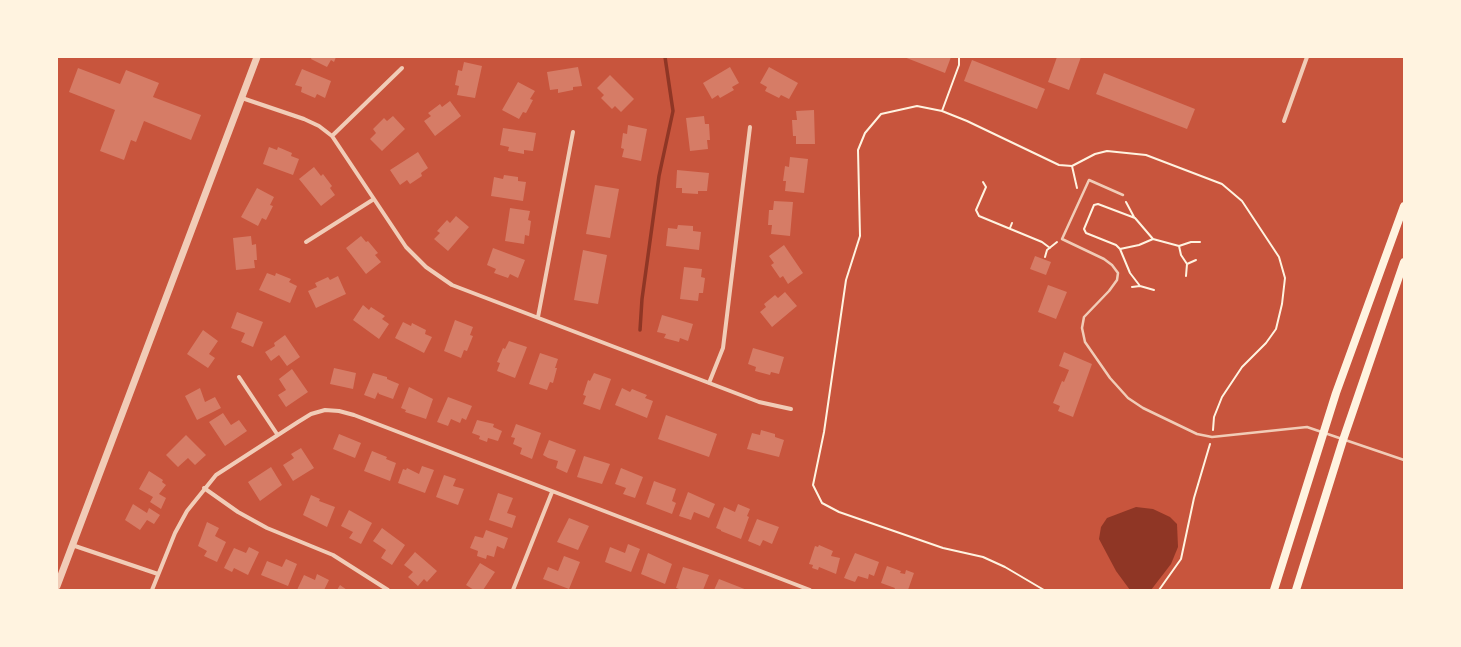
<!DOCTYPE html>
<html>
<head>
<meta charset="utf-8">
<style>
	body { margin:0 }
	#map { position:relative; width:1461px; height:647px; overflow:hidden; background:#c8553d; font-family:"Nunito Sans",sans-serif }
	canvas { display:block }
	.frame { position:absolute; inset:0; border:58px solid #fff3e0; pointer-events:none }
</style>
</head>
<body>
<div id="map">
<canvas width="1461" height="647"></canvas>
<div class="frame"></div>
</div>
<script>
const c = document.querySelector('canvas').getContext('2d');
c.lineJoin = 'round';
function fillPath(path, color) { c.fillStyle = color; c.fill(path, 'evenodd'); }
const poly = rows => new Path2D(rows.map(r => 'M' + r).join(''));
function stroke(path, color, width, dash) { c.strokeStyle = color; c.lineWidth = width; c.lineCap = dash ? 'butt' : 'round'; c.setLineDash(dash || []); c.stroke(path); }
const water = poly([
	[1136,507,1153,509,1170,517,1177,524,1178,547,1171,564,1151,590,1130,590,1116,571,1099,539,1101,527,1107,518]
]);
const stream = poly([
	[640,330,642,299,659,176,673,111,665,57]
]);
const building = poly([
	[312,57,336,57,334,62,331,60,327,67,311,59],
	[904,57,951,57,945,73],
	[1057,57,1081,57,1069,90,1048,82],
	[972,60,1045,89,1037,109,964,81],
	[464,62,482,66,475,98,457,95,459,86,455,85,458,70,462,71],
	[578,67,582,86,573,87,573,90,558,93,558,89,550,90,547,72],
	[730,67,739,83,732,87,734,90,720,98,718,95,712,99,703,83],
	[769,67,798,83,789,99,781,95,779,98,765,91,767,87,760,83],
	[78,68,120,84,126,70,159,83,153,97,201,115,191,140,144,121,136,142,131,140,124,160,100,151,115,110,69,92],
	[302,69,331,81,325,98,317,94,315,98,301,92,302,87,295,85],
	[1104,73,1195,109,1187,129,1096,94],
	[610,75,634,99,621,112,615,106,612,109,601,98,604,95,597,88],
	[518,82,535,91,530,99,533,100,526,113,523,112,519,119,502,110],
	[450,101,461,116,435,136,424,121,431,116,428,113,440,104,442,107],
	[814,110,815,144,796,144,796,136,793,136,792,120,797,120,796,111],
	[393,116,405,129,382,151,370,139,376,133,373,129,384,118,387,121],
	[704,116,705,124,709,124,710,140,707,140,708,149,690,151,686,118],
	[628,125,647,129,641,161,622,157,624,149,621,148,623,133,627,134],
	[503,128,536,133,533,151,524,150,524,154,508,151,509,147,500,145],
	[269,147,277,150,278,147,292,153,291,156,299,159,293,175,263,164],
	[418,152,428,168,421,173,422,176,410,184,407,180,400,185,390,170],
	[790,157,808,159,804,193,785,191,786,181,783,181,785,166,789,167],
	[314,167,321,176,323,174,332,186,330,188,335,195,321,206,299,179],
	[677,170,709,173,707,191,698,191,698,194,682,193,682,188,676,188],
	[504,175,518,177,518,181,526,182,523,201,491,196,494,177,503,179],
	[595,185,619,189,610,238,586,234],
	[257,188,274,197,270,205,273,206,266,220,262,218,258,226,241,217],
	[774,201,793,202,790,236,771,234,772,225,768,225,769,210,773,210],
	[510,208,530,211,528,220,531,221,529,236,525,235,524,244,505,241],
	[456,216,469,227,448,251,434,239,440,233,437,231,447,220,450,223],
	[678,225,693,226,693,231,701,232,699,250,666,246,668,228,677,229],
	[251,236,252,245,256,244,257,260,254,260,255,268,236,270,233,238],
	[361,236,366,242,368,241,378,253,375,255,381,262,366,274,346,248],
	[784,245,803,273,788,284,783,276,780,278,771,265,774,263,769,256],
	[493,248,525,260,518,278,510,274,508,278,494,273,496,269,487,265],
	[583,250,607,255,598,304,574,300],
	[1035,256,1051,262,1046,275,1030,269],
	[684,267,702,269,701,277,705,278,703,293,699,293,698,301,680,299],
	[267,273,275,276,276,273,291,279,289,282,297,286,290,303,259,290],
	[338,276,346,294,316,308,308,291,317,287,315,283,328,277,330,280],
	[1048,285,1067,292,1056,319,1038,312],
	[785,292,797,306,772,327,760,312,766,307,764,304,775,295,778,298],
	[363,305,369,310,371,307,385,316,382,319,389,324,379,339,353,320],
	[237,312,263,322,253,347,241,342,245,333,231,328],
	[662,315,693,324,688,341,680,338,679,342,664,338,666,334,657,332],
	[455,320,473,327,470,335,473,336,467,351,464,350,461,358,444,351],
	[403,322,411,326,412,323,426,330,425,334,432,337,424,353,395,338],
	[203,330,218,341,209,354,215,358,208,368,187,354],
	[285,335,300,357,287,366,279,355,271,361,265,352,275,346,274,343],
	[509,341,527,347,515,378,497,371,500,363,497,362,503,348,505,349],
	[753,348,784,357,779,374,771,372,770,375,755,371,756,367,748,364],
	[1064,352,1092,364,1073,417,1058,411,1060,406,1053,403,1062,381,1064,382,1069,370,1059,366],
	[540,353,558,359,555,368,557,368,553,383,550,382,547,390,529,384],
	[334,368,356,373,353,389,330,384],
	[292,369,308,392,286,407,278,395,286,390,279,379],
	[373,373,387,377,387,379,399,384,393,399,379,394,378,392,375,399,364,395],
	[594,373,611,379,600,410,583,404,586,396,583,395,588,380,590,381],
	[409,387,433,399,426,419,405,412,406,410,401,408],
	[200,388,205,402,215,397,221,408,197,420,185,396],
	[622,388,630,392,632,389,647,395,645,398,653,401,647,418,615,405],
	[448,397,472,406,466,420,462,418,460,423,451,419,448,426,437,422],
	[223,413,231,425,239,420,247,431,225,446,209,422],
	[666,415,717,434,709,457,658,439],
	[477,420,494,424,493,427,502,431,498,441,488,438,487,442,479,439,480,436,472,433],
	[516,424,541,433,532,459,520,454,522,448,513,444,515,438,511,437],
	[761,430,775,434,775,437,784,440,779,457,747,449,752,433,760,435],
	[339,434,361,443,355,458,333,449],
	[186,435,206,455,195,465,188,458,178,467,166,455],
	[549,440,576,450,567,473,556,468,558,461,548,458,543,455],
	[301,448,314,468,293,481,283,465,294,458,291,454],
	[372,451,387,457,386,459,396,463,390,481,364,471],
	[584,456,610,464,602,484,577,477],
	[422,466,434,470,425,493,398,483,403,469,406,470,407,468,419,474],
	[271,467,282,485,260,501,248,482],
	[621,468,643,477,635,498,623,494,626,488,615,484],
	[149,471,163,480,162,482,166,485,159,494,166,498,161,509,150,502,153,497,139,489],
	[444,475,456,479,453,486,464,489,458,505,436,497],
	[654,481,676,489,672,501,676,503,672,514,646,504],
	[688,492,715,504,709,518,694,512,691,520,679,516],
	[498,493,513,498,507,513,516,516,512,528,489,520],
	[311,495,320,499,319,501,335,507,327,527,303,515],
	[133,504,147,513,149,508,160,515,154,524,147,520,140,530,125,520],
	[738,504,750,509,747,516,749,517,741,539,721,531,721,530,716,528,724,507,735,512],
	[349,510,372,523,361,544,349,538,353,532,341,526],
	[569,518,589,526,578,550,557,542],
	[757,519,779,527,772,544,763,540,760,546,748,541],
	[207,522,219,528,215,536,226,542,217,562,204,556,207,551,198,546],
	[382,528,405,545,392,565,381,558,386,550,373,541],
	[486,530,508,538,504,549,497,546,494,557,487,555,486,559,477,556,478,551,470,548,475,536,483,538],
	[628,544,640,549,631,572,605,562,610,547,625,553],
	[819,545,833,551,831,556,840,558,836,574,819,567,818,570,812,568,813,565,809,564,815,546,818,547],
	[249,547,259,552,248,575,234,568,232,572,224,568,234,548,246,553],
	[415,552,437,571,427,582,424,579,418,586,408,577,413,572,404,565],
	[648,553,672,564,665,584,641,574],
	[855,553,879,562,874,576,869,574,868,579,858,576,855,582,844,578],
	[564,556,580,562,569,589,543,579,548,567,558,571],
	[286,559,297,564,288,586,261,575,267,561,282,567],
	[480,563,495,572,483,590,474,590,466,585],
	[887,566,901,571,900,573,905,574,906,570,914,573,908,590,894,590,895,588,881,583],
	[683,567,709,575,703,590,682,590,676,588],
	[317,574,329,580,324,590,297,590,304,575,315,580],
	[719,579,747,590,714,590],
	[340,585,347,590,337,590]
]);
const path = poly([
	[942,111,959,65,959,57],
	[1072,166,1077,188],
	[983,182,986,187,976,210,979,216,1042,242,1050,248],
	[1126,202,1134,217],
	[1010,228,1012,223],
	[1179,246,1181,255,1187,264,1186,276],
	[1120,249,1139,245,1153,239],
	[1045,257,1047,250,1057,242],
	[1187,264,1196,260],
	[1132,287,1140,286],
	[1154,290,1140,286,1130,273,1120,249,1116,245,1086,233,1084,229,1094,205,1098,204,1135,218,1153,239,1179,246,1191,242,1200,242],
	[1044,590,1005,567,983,557,943,548,839,512,822,503,813,485,824,432,846,280,860,236,858,150,865,133,881,114,917,106,942,111,967,121,1059,165,1072,166,1095,154,1107,151,1146,155,1222,184,1242,201,1279,257,1285,278,1282,304,1276,329,1266,343,1242,367,1222,397,1214,417,1213,430],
	[1159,590,1181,559,1194,498,1210,444]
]);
const service = poly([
	[1123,195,1089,180,1062,239,1104,259,1112,265,1118,273,1117,280,1109,291,1084,317,1082,328,1085,342,1110,378,1128,398,1143,408,1197,434,1212,437,1307,427,1404,460]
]);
const minor = poly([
	[242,98,304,119,319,126,332,136,406,247,426,267,452,285,759,402,791,409],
	[1284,121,1307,57],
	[332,136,402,68],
	[306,242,374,199],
	[538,317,573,132],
	[239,377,277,434],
	[709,383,723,348,750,127],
	[204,488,238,512,267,528,333,555,388,590],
	[72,545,158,574],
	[152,590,175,533,187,511,216,475,298,422,311,414,325,410,339,411,354,415,810,590],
	[513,590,552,492]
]);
const tertiary = poly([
	[57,586,257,57]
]);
const primary = poly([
	[1274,590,1336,393,1404,206],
	[1296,590,1343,440,1404,262]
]);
fillPath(water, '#8f3625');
stroke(stream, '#8f3625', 3.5);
fillPath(building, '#d67c66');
stroke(path, '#fff3e0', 2);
stroke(service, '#f1ccb7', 2.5);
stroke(minor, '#f1ccb7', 4);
stroke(tertiary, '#f1ccb7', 7);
stroke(primary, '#fff3e0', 8);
</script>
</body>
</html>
